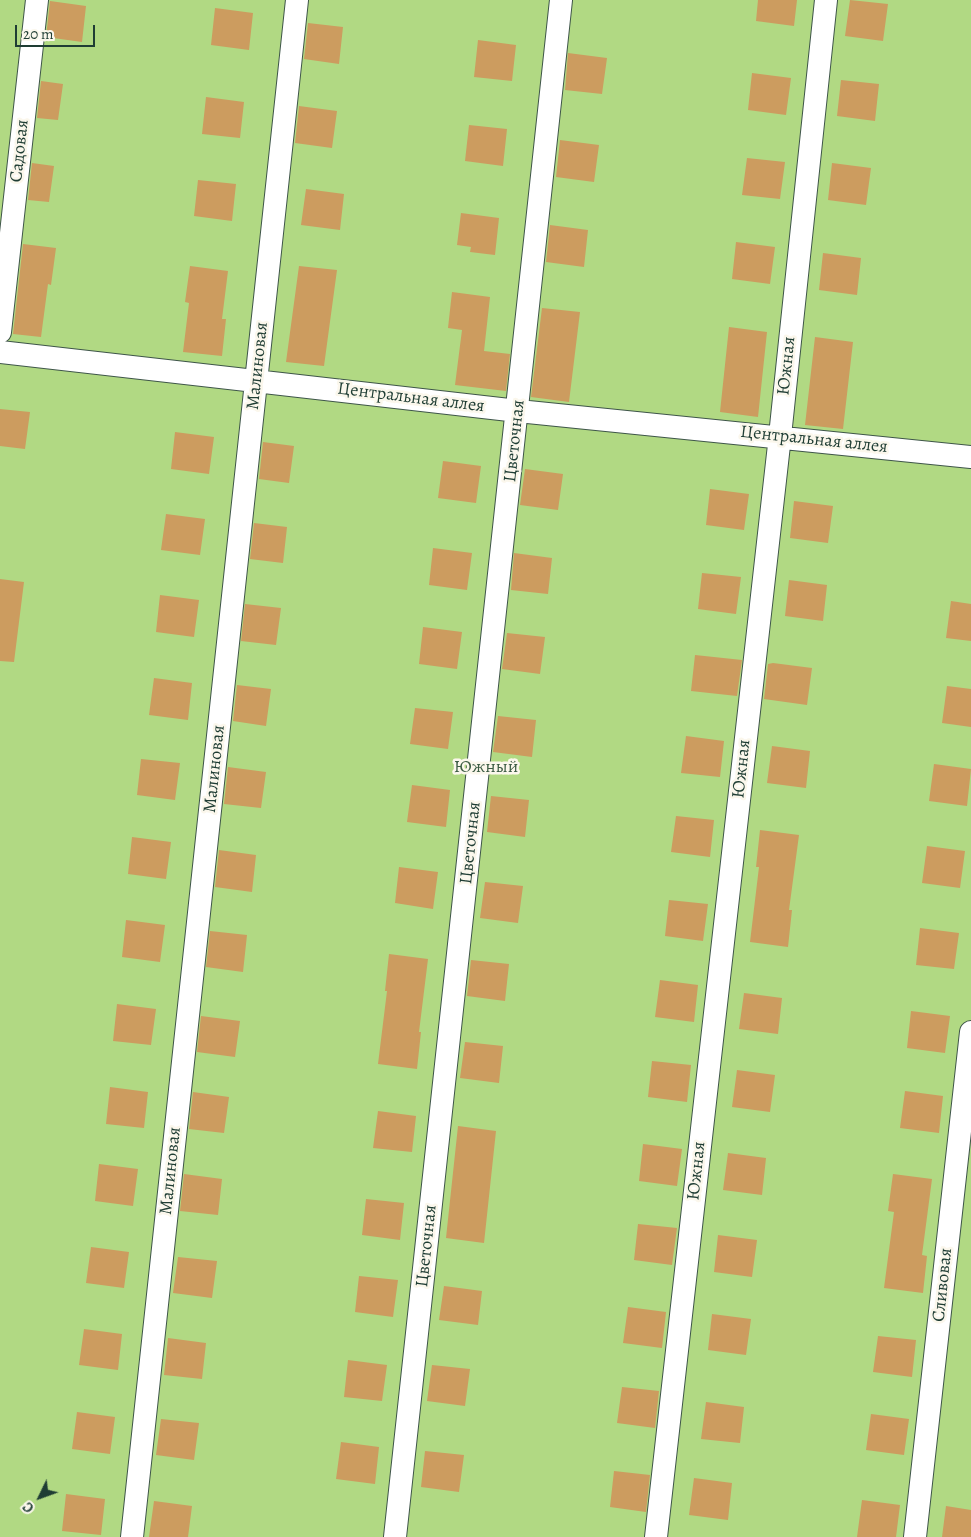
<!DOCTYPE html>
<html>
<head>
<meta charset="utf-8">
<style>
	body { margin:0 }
	#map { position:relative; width:971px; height:1537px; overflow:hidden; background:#ede0bf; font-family:Alegreya,serif }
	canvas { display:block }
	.north { position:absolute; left:15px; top:1472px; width:50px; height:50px; -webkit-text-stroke:4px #fbf7ec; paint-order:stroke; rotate:228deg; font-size:14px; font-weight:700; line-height:20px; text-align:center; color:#1f3d34 }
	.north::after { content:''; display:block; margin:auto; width:18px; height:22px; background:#1f3d34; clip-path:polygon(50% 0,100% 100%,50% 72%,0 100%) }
	.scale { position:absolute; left:15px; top:25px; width:80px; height:22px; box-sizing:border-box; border:2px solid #1f3d34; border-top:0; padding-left:6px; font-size:15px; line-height:18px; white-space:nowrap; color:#1f3d34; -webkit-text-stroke:4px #fbf7ec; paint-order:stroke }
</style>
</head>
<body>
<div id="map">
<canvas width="971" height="1537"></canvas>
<div class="north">С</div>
<div class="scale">20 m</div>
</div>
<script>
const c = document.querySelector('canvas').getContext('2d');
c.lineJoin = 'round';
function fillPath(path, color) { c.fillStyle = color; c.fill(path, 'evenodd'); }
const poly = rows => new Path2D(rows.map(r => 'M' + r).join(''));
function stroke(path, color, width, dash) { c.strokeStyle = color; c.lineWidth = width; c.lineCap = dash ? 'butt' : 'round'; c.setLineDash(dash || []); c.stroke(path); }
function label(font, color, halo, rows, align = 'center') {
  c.font = font + ' Alegreya,serif'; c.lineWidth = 5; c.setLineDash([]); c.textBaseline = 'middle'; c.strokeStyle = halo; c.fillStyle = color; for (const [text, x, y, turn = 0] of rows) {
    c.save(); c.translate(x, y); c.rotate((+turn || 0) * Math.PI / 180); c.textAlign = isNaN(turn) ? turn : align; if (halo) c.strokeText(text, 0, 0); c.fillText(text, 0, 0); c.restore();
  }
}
const green = poly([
	[0,0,971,0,971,1537,0,1537]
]);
const building = poly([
	[758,0,797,0,794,26,756,21],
	[850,0,888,4,883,41,845,36],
	[50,1,86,6,82,42,46,37],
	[215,8,253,13,249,50,211,45],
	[308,23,343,27,339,64,304,59],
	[478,40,516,45,512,81,474,77],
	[568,53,607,58,602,94,565,90],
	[752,73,791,78,786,115,748,110],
	[841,80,879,84,875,121,837,116],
	[41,81,63,84,58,120,37,118],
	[206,97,244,102,240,138,202,134],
	[299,106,337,111,332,148,295,143],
	[469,125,507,129,503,166,465,161],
	[560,140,599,145,594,182,556,177],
	[747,158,785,162,780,199,742,195],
	[32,163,54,166,49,202,28,200],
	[832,163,871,168,866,205,828,200],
	[198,180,236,184,232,221,194,216],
	[306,189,344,194,340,230,301,225],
	[461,213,499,218,495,255,470,252,471,247,457,245],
	[550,225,588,230,584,267,546,262],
	[736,242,775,247,770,284,732,279],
	[23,244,56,248,51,285,48,284,41,337,13,334],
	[823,253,861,258,857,295,819,290],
	[190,266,228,271,222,319,226,319,222,356,183,352,189,303,185,302],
	[299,266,337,270,324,366,286,362],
	[452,292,490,297,484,351,510,354,506,391,455,385,462,330,448,328],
	[542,308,580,312,569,402,531,397],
	[729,327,767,332,758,417,720,412],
	[815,337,853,342,843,429,805,425],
	[0,409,30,412,25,449,0,446],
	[175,432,214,437,209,474,171,469],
	[263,442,294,446,289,483,259,479],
	[443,461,481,466,476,503,438,498],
	[525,469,563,474,558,510,520,505],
	[710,489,749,494,744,530,706,525],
	[794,501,833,506,828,543,790,538],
	[166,514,205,519,200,555,161,550],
	[254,523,287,527,283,563,250,559],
	[433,548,472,553,467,590,429,585],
	[514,553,552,558,548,594,511,590],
	[702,573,741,577,736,614,698,609],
	[0,579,24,582,14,662,0,661],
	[789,580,827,585,823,621,785,616],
	[160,595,199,600,194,637,156,632],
	[951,601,971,604,971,641,946,638],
	[245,604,281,608,276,645,241,641],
	[423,627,462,632,457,669,419,664],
	[507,633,545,637,540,674,502,669],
	[695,655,742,660,737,696,691,691],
	[773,663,812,668,807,705,764,699,768,664],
	[154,678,192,683,188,720,149,715],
	[237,685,271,689,266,726,233,721],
	[947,686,971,689,971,727,942,723],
	[415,708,453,712,448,749,410,744],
	[498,716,536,720,532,757,493,752],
	[686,736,724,741,720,777,681,773],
	[772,746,810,751,806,788,767,783],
	[141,759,180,763,175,800,137,795],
	[934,764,971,769,967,806,929,801],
	[228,767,266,772,261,808,224,804],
	[412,785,450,790,446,827,407,822],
	[491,796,529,800,525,837,487,832],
	[676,816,714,820,710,857,671,852],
	[760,830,799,835,789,910,792,910,788,947,750,942,759,867,756,867],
	[132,837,171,842,166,879,128,874],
	[927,846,965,851,960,888,922,883],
	[219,850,256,855,252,892,215,887],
	[399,867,438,872,433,909,395,903],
	[485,882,523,886,518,923,480,918],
	[669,900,708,904,703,941,665,936],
	[126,920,165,925,160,962,122,957],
	[920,928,959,933,954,969,916,965],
	[210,931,247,935,243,972,206,967],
	[389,954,428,959,419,1032,421,1032,417,1069,378,1064,387,991,385,991],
	[471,960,509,964,505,1001,467,996],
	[660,980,698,985,694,1022,655,1017],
	[744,993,782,998,778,1034,739,1029],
	[117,1004,156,1009,151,1045,113,1041],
	[911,1011,950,1016,945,1053,907,1048],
	[201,1016,240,1021,235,1057,197,1052],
	[465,1042,503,1046,499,1083,460,1078],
	[652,1061,691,1065,687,1102,648,1097],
	[737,1070,775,1075,770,1112,732,1107],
	[110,1087,148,1092,144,1128,106,1124],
	[905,1091,943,1096,939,1133,900,1128],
	[193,1092,229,1097,224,1133,189,1129],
	[378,1111,416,1116,412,1152,373,1148],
	[458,1126,496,1131,484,1243,446,1238],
	[643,1144,682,1149,677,1186,639,1181],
	[728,1153,766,1158,762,1195,723,1190],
	[99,1164,138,1169,133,1206,95,1201],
	[184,1174,222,1179,218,1215,180,1211],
	[893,1174,932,1179,922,1255,927,1256,923,1293,884,1288,894,1212,888,1211],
	[366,1199,404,1203,400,1240,362,1235],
	[638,1224,677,1228,672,1265,634,1260],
	[718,1235,757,1240,752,1277,714,1272],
	[91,1247,129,1252,124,1288,86,1283],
	[178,1257,217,1261,212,1298,173,1293],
	[359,1276,398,1280,393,1317,355,1312],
	[444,1286,482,1291,478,1325,439,1320],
	[628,1307,666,1312,662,1348,623,1343],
	[712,1314,751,1319,746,1355,708,1350],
	[84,1329,122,1334,118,1370,79,1365],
	[878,1336,916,1340,912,1377,873,1372],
	[168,1338,206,1343,202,1379,164,1375],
	[348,1360,387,1365,382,1401,344,1397],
	[432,1365,470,1369,465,1406,427,1401],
	[622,1387,659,1391,655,1428,617,1423],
	[706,1402,744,1407,740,1443,701,1439],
	[77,1412,115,1417,110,1454,72,1449],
	[871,1414,909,1419,904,1455,866,1450],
	[161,1419,199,1423,194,1460,156,1455],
	[341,1442,379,1447,375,1484,336,1479],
	[425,1451,464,1455,459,1492,421,1487],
	[614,1471,650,1475,646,1512,610,1507],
	[694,1478,732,1483,728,1520,689,1515],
	[66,1494,105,1499,101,1535,62,1531],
	[862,1500,900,1505,896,1537,857,1537],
	[154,1501,192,1506,188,1537,149,1537],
	[946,1506,971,1510,971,1537,942,1537]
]);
const minor = poly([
	[0,332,37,0],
	[0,352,518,411,971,457],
	[132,1537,297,0],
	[395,1537,561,0],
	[656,1537,780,436,826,0],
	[915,1537,971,1032]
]);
const streetNames = [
	["Садовая",20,151,-84],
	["Малиновая",258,366,-84],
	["Южная",787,366,-84],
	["Центральная аллея",411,398,7],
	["Центральная аллея",814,440,6],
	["Цветочная",515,441,-84],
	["Малиновая",215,769,-84],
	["Южная",742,769,-84],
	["Цветочная",471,843,-84],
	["Малиновая",171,1171,-84],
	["Южная",697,1171,-84],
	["Цветочная",427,1246,-84],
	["Сливовая",943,1285,-84]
];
const parkNames = [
	["Южный",486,768]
];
fillPath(green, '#b1d983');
fillPath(building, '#cc9c5f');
stroke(minor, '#3e5549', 24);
stroke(minor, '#fff', 22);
label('18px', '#1f3d34', '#fbf7ec', streetNames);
label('18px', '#3c5c44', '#fbf7ec', parkNames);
</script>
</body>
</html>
